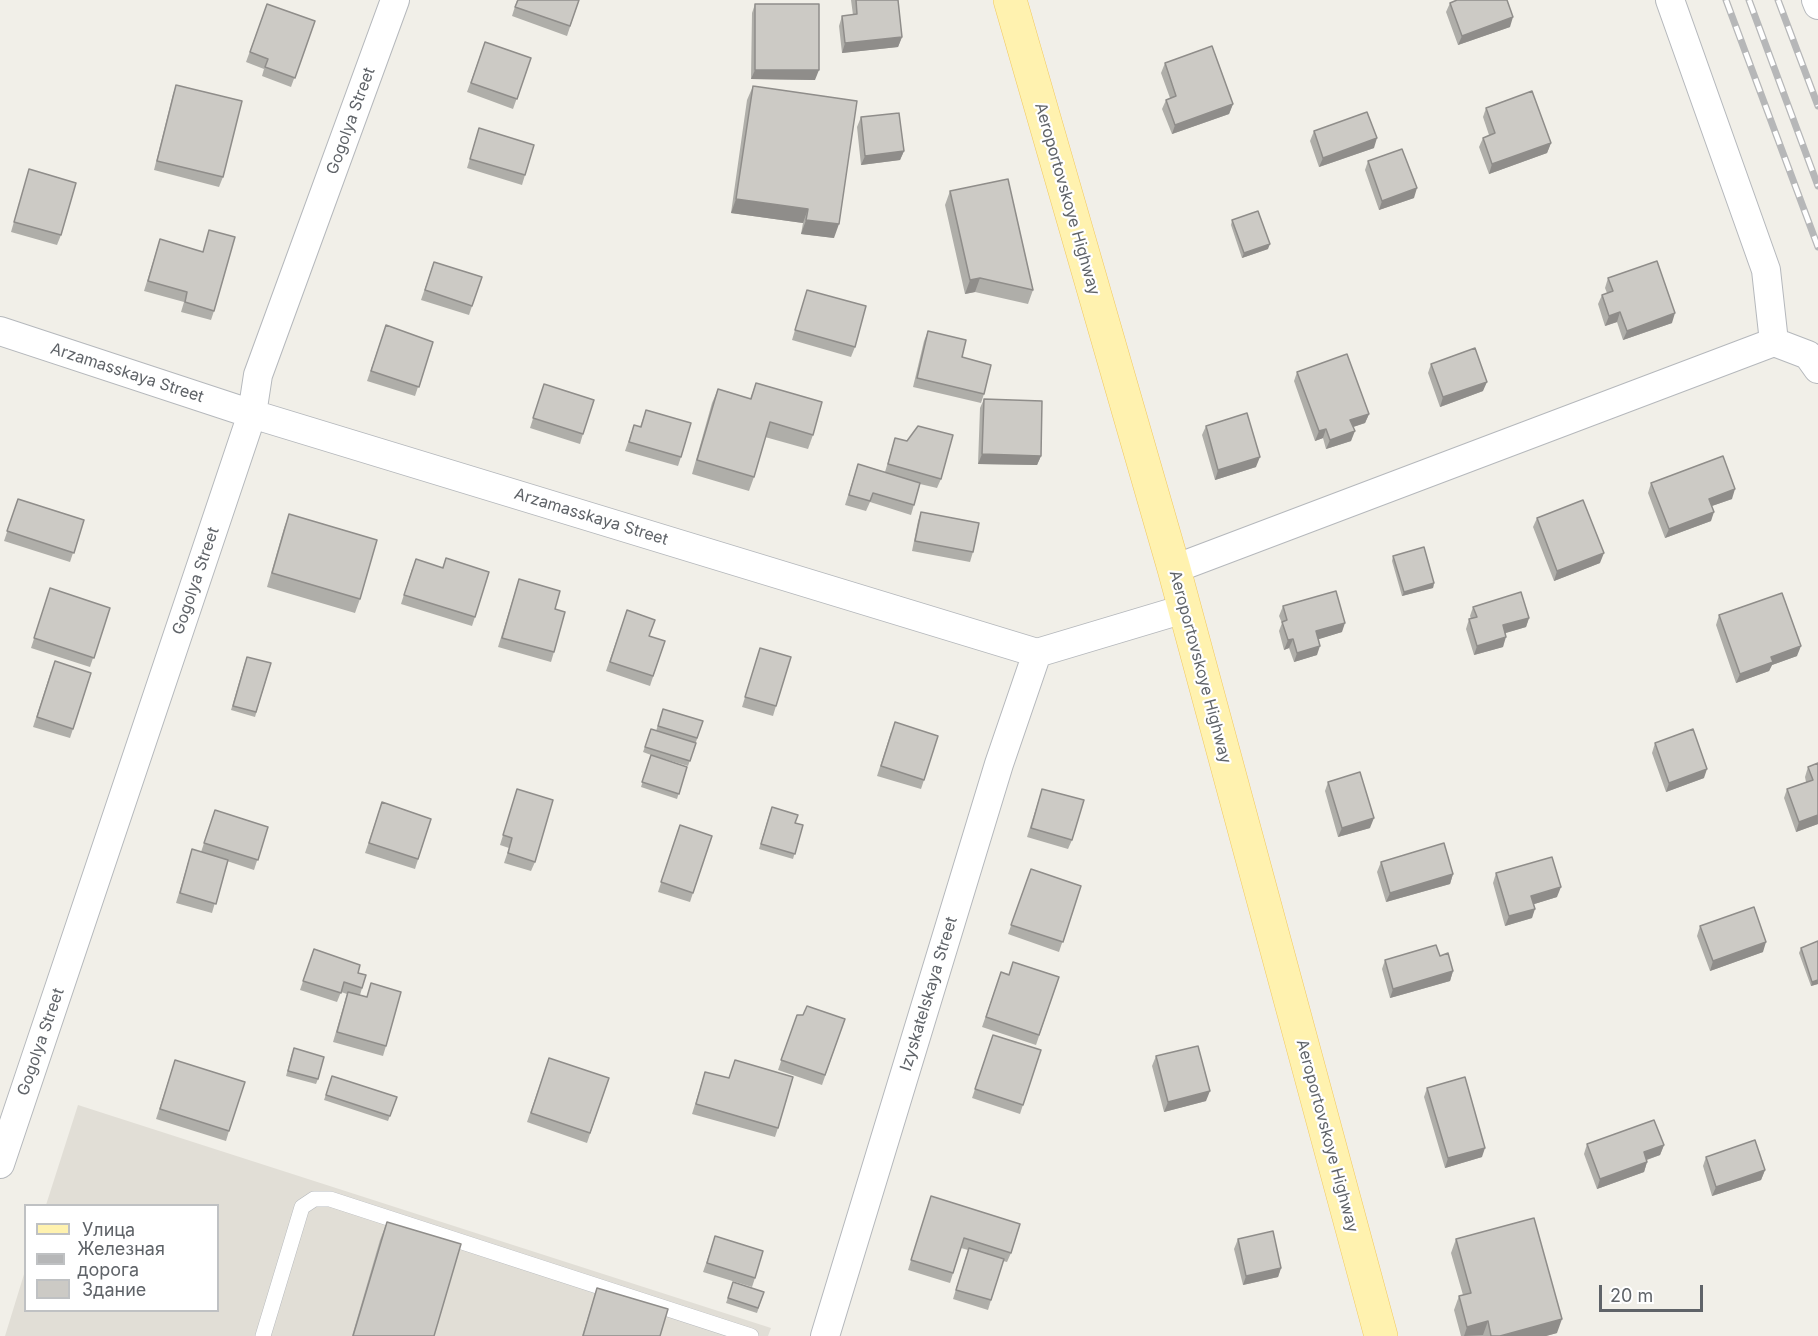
<!DOCTYPE html>
<html>
<head>
<meta charset="utf-8">
<style>
	body { margin:0 }
	#map { position:relative; width:1818px; height:1336px; overflow:hidden; background:#f1efe8; font-family:Inter,sans-serif }
	canvas { display:block }
	.legend { position:absolute; left:24px; top:1204px; width:195px; height:108px; box-sizing:border-box; background:#fff; border:2px solid #bfc1c3; margin:0; padding:8px 10px; list-style:none; font-size:18px; color:#5f6368 }
	.legend li { display:flex; align-items:center; gap:12px; height:30px }
	.legend b { width:30px; border:2px solid #bfc1c3 }
	.scale { position:absolute; left:1599px; top:1285px; width:104px; height:27px; box-sizing:border-box; border:3px solid #5f6368; border-top:0; padding-left:8px; font-size:18px; line-height:21px; white-space:nowrap; color:#5f6368; -webkit-text-stroke:4px #fff; paint-order:stroke }
</style>
</head>
<body>
<div id="map">
<canvas width="1818" height="1336"></canvas>
<ul class="legend">
<li><b style="height:8px;background:#fff2af"></b>Улица</li>
<li><b style="height:8px;background:#b6b7b8"></b>Железная дорога</li>
<li><b style="height:16px;background:#cccac5"></b>Здание</li>
</ul>
<div class="scale">20 m</div>
</div>
<script>
const c = document.querySelector('canvas').getContext('2d');
c.lineJoin = 'round';
function fillPath(path, color) { c.fillStyle = color; c.fill(path, 'evenodd'); }
const poly = rows => new Path2D(rows.map(r => 'M' + r).join(''));
function stroke(path, color, width, dash) { c.strokeStyle = color; c.lineWidth = width; c.lineCap = dash ? 'butt' : 'round'; c.setLineDash(dash || []); c.stroke(path); }
function label(font, color, halo, rows, align = 'center') {
  c.font = font + ' Inter,sans-serif'; c.lineWidth = 4.5; c.setLineDash([]); c.textBaseline = 'middle'; c.strokeStyle = halo; c.fillStyle = color; for (const [text, x, y, turn = 0] of rows) {
    c.save(); c.translate(x, y); c.rotate((+turn || 0) * Math.PI / 180); c.textAlign = isNaN(turn) ? turn : align; if (halo) c.strokeText(text, 0, 0); c.fillText(text, 0, 0); c.restore();
  }
}
const education = poly([
	[78,1105,771,1328,768,1336,5,1336,25,1271,26,1310,218,1310,218,1206,46,1205]
]);
const lane = poly([
	[263,1336,302,1207,314,1199,330,1199,751,1336]
]);
const street = poly([
	[1670,0,1766,270,1774,342],
	[1816,0,1818,5],
	[0,331,252,414,1037,653,1184,609],
	[1174,569,1774,342,1808,355,1818,369],
	[0,1164,252,414,258,375,395,0],
	[825,1336,999,764,1037,653]
]);
const primary = poly([
	[1010,0,1174,569,1381,1336]
]);
const rail = poly([
	[1726,0,1818,247],
	[1749,0,1818,186],
	[1778,0,1818,106]
]);
const wall = poly([
	[517,0,579,0,567,36,512,16],
	[851,0,898,0,902,37,898,47,842,53,839,26,842,16,853,15],
	[1450,3,1510,27,1458,45,1446,12],
	[267,4,315,21,291,87,262,76,264,69,246,62],
	[755,4,815,80,751,79,752,13],
	[485,42,531,58,513,109,467,92],
	[1165,63,1233,104,1229,114,1172,134,1162,109,1166,100,1170,98,1161,73],
	[176,85,223,177,219,187,154,170,173,94],
	[753,86,834,238,801,234,803,223,731,213,747,100],
	[1486,108,1551,143,1547,153,1489,174,1479,147,1483,138,1489,135,1483,117],
	[861,117,904,151,900,160,861,165,857,127],
	[479,128,525,175,522,185,467,168],
	[1314,131,1374,148,1319,167,1310,141],
	[1368,161,1414,198,1379,210,1365,170],
	[29,169,61,235,57,245,11,232],
	[950,191,1033,290,1028,304,975,292,965,294,945,205],
	[1232,220,1268,249,1242,258,1231,225],
	[209,230,214,311,211,320,181,312,184,302,144,291,160,239,203,252],
	[434,262,482,277,469,315,421,300],
	[1608,278,1672,323,1623,340,1617,322,1605,326,1598,304,1602,295,1607,293,1605,288],
	[807,290,855,347,851,357,792,340],
	[386,325,433,342,415,396,367,381],
	[928,331,962,357,984,394,981,403,913,387,924,341],
	[1431,364,1483,391,1440,407,1428,373],
	[1297,372,1369,414,1365,423,1353,427,1351,441,1326,449,1323,438,1315,441,1294,381],
	[756,383,813,435,808,449,765,437,754,477,749,491,692,474,712,403,718,389,750,399],
	[544,384,583,434,580,444,530,428],
	[984,399,1041,456,1037,465,978,464,980,408],
	[646,410,681,457,678,466,625,451,634,425,640,427],
	[1206,426,1256,467,1215,480,1202,435],
	[895,438,941,479,937,488,920,484,911,515,870,502,866,511,845,505,858,464,885,472],
	[1651,483,1732,499,1712,506,1711,521,1665,538,1648,493],
	[18,499,84,520,70,562,4,541],
	[921,512,973,552,970,562,912,551,918,521],
	[289,514,360,599,355,613,267,587,284,528],
	[1537,518,1600,563,1554,581,1533,527],
	[1393,556,1434,583,1433,588,1402,596,1392,561],
	[446,558,475,617,472,626,401,604,412,569,442,568],
	[519,579,555,609,554,652,551,662,498,647],
	[47,598,110,608,90,667,31,648],
	[1283,606,1342,632,1318,639,1317,655,1294,662,1289,648,1284,650,1279,631,1282,623,1279,616],
	[1473,607,1529,618,1526,627,1505,633,1503,647,1474,655,1466,629,1469,619,1471,619,1470,616],
	[627,610,649,636,665,641,650,686,606,671],
	[1719,615,1797,656,1772,665,1769,671,1736,683,1716,625],
	[760,648,776,706,773,716,742,707],
	[245,662,271,663,255,717,231,710],
	[51,671,73,729,70,738,33,727],
	[663,709,703,721,688,766,654,756,687,767,677,799,641,787,651,755,643,752,651,729,656,731],
	[891,732,924,780,921,789,877,776],
	[1655,743,1704,778,1666,792,1652,753],
	[1818,763,1818,824,1796,832,1784,798,1787,789,1806,782,1805,777,1808,767],
	[1328,782,1370,828,1338,837,1325,791],
	[517,789,535,862,531,871,504,863,509,848,500,845],
	[1042,789,1072,840,1068,849,1027,837],
	[382,802,431,819,415,869,365,853],
	[215,810,268,827,254,870,227,861,212,913,176,903,192,849,201,852],
	[770,812,795,823,803,825,793,859,759,849],
	[680,825,712,836,690,902,658,892],
	[1381,862,1453,874,1450,884,1386,902,1377,872],
	[1031,869,1081,886,1059,952,1008,934],
	[1496,873,1557,897,1534,904,1532,918,1505,926,1493,883],
	[1700,926,1763,952,1710,971,1697,936],
	[1818,941,1818,984,1811,986,1799,953,1801,948],
	[314,949,358,973,366,975,360,995,367,997,371,983,386,1046,383,1056,333,1042,347,994,341,992,337,1002,300,990],
	[1385,960,1453,971,1450,981,1390,998,1382,969],
	[1001,972,1009,974,1059,977,1036,1045,982,1027],
	[797,1015,845,1019,822,1085,778,1070],
	[993,1035,1041,1050,1020,1114,972,1098],
	[292,1053,318,1079,316,1084,286,1076],
	[1156,1056,1206,1101,1164,1112,1152,1066],
	[549,1058,609,1078,587,1143,527,1122],
	[175,1060,229,1131,226,1141,156,1119],
	[705,1072,729,1078,778,1128,775,1137,692,1114],
	[332,1076,397,1097,388,1121,324,1100],
	[1427,1088,1482,1157,1445,1168,1424,1097],
	[1587,1144,1664,1145,1660,1155,1647,1160,1647,1162,1644,1172,1597,1189,1584,1154],
	[1706,1157,1765,1170,1761,1180,1712,1196,1703,1166],
	[931,1196,1011,1253,1007,1262,1003,1261,988,1310,953,1299,968,1250,961,1248,950,1283,908,1270],
	[387,1222,434,1336,352,1336,380,1240],
	[1238,1239,1281,1268,1278,1277,1243,1285,1234,1249],
	[1456,1239,1557,1333,1546,1336,1461,1336,1454,1310,1459,1296,1463,1295,1451,1253],
	[712,1246,755,1278,752,1287,703,1272],
	[733,1282,764,1292,757,1313,726,1303],
	[597,1288,660,1336,582,1336]
]);
const shadedWall = poly([
	[1513,17,1510,27,1458,45,1462,36],
	[902,37,898,47,842,53,845,43],
	[755,70,819,70,815,80,751,79],
	[1233,104,1229,114,1172,134,1175,125],
	[1377,138,1374,148,1319,167,1323,158],
	[1551,143,1547,153,1489,174,1492,164],
	[904,151,900,160,861,165,865,156],
	[1417,188,1414,198,1379,210,1382,201],
	[736,199,808,209,803,223,731,213],
	[806,220,839,224,834,238,801,234],
	[1270,244,1268,249,1242,258,1244,253],
	[980,278,975,292,965,294,970,280],
	[1620,312,1617,322,1605,326,1609,316],
	[1675,313,1672,323,1623,340,1627,331],
	[1487,382,1483,391,1440,407,1443,397],
	[1369,414,1365,423,1347,429,1350,420],
	[1326,429,1323,438,1315,441,1319,431],
	[1355,431,1351,441,1326,449,1330,440],
	[982,454,1041,456,1037,465,978,464],
	[1260,457,1256,467,1215,480,1218,470],
	[1735,489,1732,499,1706,508,1709,499],
	[1714,512,1711,521,1665,538,1669,529],
	[1604,553,1600,563,1554,581,1557,571],
	[1434,583,1433,588,1402,596,1404,592],
	[1529,618,1526,627,1499,635,1503,625],
	[1345,623,1342,632,1313,641,1316,631],
	[1506,637,1503,647,1474,655,1477,646],
	[1293,639,1289,648,1284,650,1288,640],
	[1320,646,1317,655,1294,662,1297,653],
	[1801,646,1797,656,1772,665,1769,671,1736,683,1740,674,1771,657],
	[1707,769,1704,778,1666,792,1669,783],
	[1818,815,1818,824,1796,832,1799,822],
	[1374,818,1370,828,1338,837,1342,828],
	[1453,874,1450,884,1386,902,1390,893],
	[1561,887,1557,897,1528,906,1531,896],
	[1535,909,1532,918,1505,926,1509,916],
	[1766,942,1763,952,1710,971,1713,961],
	[1453,971,1450,981,1390,998,1393,989],
	[1818,980,1818,984,1811,986,1812,982],
	[1210,1091,1206,1101,1164,1112,1168,1102],
	[1664,1145,1660,1155,1640,1162,1644,1152],
	[1485,1148,1482,1157,1445,1168,1448,1158],
	[1647,1162,1644,1172,1597,1189,1600,1179],
	[1765,1170,1761,1180,1712,1196,1716,1187],
	[1281,1268,1278,1277,1243,1285,1246,1276],
	[1562,1319,1557,1333,1546,1336,1500,1336],
	[1488,1321,1483,1335,1464,1336,1467,1327]
]);
const building = poly([
	[518,0,579,0,570,26,515,7,518,0],
	[856,0,898,0,902,37,845,43,842,16,857,14,856,0],
	[1457,0,1507,0,1513,17,1462,36,1450,3,1457,0],
	[267,4,315,21,295,78,265,67,268,59,250,52,267,4],
	[755,4,819,4,819,70,755,70,755,4],
	[485,42,531,58,517,99,471,83,485,42],
	[1212,46,1233,104,1175,125,1166,100,1176,96,1165,63,1212,46],
	[176,85,242,101,223,177,157,161,176,85],
	[753,86,857,101,839,224,806,220,808,209,736,199,753,86],
	[1532,91,1551,143,1492,164,1483,138,1495,133,1486,108,1532,91],
	[1367,112,1377,138,1323,158,1314,131,1367,112],
	[899,113,904,151,865,156,861,117,899,113],
	[479,128,534,145,525,175,470,159,479,128],
	[1402,149,1417,188,1382,201,1368,161,1402,149],
	[29,169,76,183,61,235,14,222,29,169],
	[1008,179,1033,290,980,278,970,280,950,191,1008,179],
	[1258,211,1270,244,1244,253,1232,220,1258,211],
	[209,230,235,237,214,311,185,302,187,292,148,281,160,239,203,252,209,230],
	[1657,261,1675,313,1627,331,1620,312,1609,316,1602,295,1613,291,1608,278,1657,261],
	[434,262,482,277,472,306,425,290,434,262],
	[807,290,866,306,855,347,795,330,807,290],
	[386,325,433,342,419,387,371,371,386,325],
	[928,331,966,340,962,357,991,365,984,394,917,378,928,331],
	[1475,348,1487,382,1443,397,1431,364,1475,348],
	[1347,354,1369,414,1350,420,1355,431,1330,440,1326,429,1319,431,1297,372,1347,354],
	[756,383,822,402,813,435,770,422,754,477,697,460,718,389,751,399,756,383],
	[544,384,594,400,583,434,533,418,544,384],
	[984,399,1042,401,1041,456,982,454,984,399],
	[646,410,691,423,681,457,629,442,634,425,641,427,646,410],
	[1247,413,1260,457,1218,470,1206,426,1247,413],
	[918,426,953,435,941,479,888,464,895,438,907,441,918,426],
	[1723,456,1735,489,1709,499,1714,512,1669,529,1651,483,1723,456],
	[858,464,920,483,914,505,873,493,870,501,849,495,858,464],
	[18,499,84,520,74,553,7,531,18,499],
	[1583,500,1604,553,1557,571,1537,518,1583,500],
	[921,512,979,523,973,552,915,541,921,512],
	[289,514,377,540,360,599,272,573,289,514],
	[1424,547,1434,583,1404,592,1393,556,1424,547],
	[446,558,489,572,475,617,404,595,416,559,443,568,446,558],
	[519,579,560,591,555,609,565,612,554,652,502,638,519,579],
	[50,588,110,608,94,658,34,638,50,588],
	[1336,591,1345,623,1316,631,1320,646,1297,653,1293,639,1288,640,1282,622,1287,620,1283,606,1336,591],
	[1521,592,1529,618,1503,625,1506,637,1477,646,1469,619,1477,617,1473,607,1521,592],
	[1782,593,1801,646,1771,657,1773,662,1740,674,1719,615,1782,593],
	[627,610,655,620,649,636,665,641,653,676,610,662,627,610],
	[760,648,791,657,776,706,745,697,760,648],
	[247,657,271,663,256,712,233,706,247,657],
	[55,661,91,673,73,729,37,717,55,661],
	[663,709,703,721,697,738,658,726,663,709],
	[895,722,938,736,924,780,881,766,895,722],
	[651,729,696,743,690,761,645,747,651,729],
	[1693,729,1707,769,1669,783,1655,743,1693,729],
	[651,755,687,767,679,794,642,782,651,755],
	[1818,763,1818,815,1799,822,1787,789,1813,780,1808,767,1818,763],
	[1360,772,1374,818,1342,828,1328,782,1360,772],
	[517,789,553,800,535,862,508,853,512,838,503,835,517,789],
	[1042,789,1084,800,1072,840,1031,828,1042,789],
	[382,802,431,819,418,859,369,843,382,802],
	[772,807,798,815,795,823,803,825,795,854,761,844,772,807],
	[215,810,268,827,258,860,204,843,215,810],
	[680,825,712,836,693,893,661,882,680,825],
	[1444,843,1453,874,1390,893,1381,862,1444,843],
	[192,849,228,860,216,904,180,893,192,849],
	[1552,857,1561,887,1531,896,1535,909,1509,916,1496,873,1552,857],
	[1031,869,1081,886,1063,942,1011,925,1031,869],
	[1754,907,1766,942,1713,961,1700,926,1754,907],
	[1818,941,1818,980,1812,982,1801,948,1818,941],
	[1436,945,1440,956,1448,953,1453,971,1393,989,1385,960,1436,945],
	[314,949,360,965,358,973,366,975,362,988,344,982,341,993,303,981,314,949],
	[1013,962,1059,977,1039,1035,986,1017,1001,972,1009,975,1013,962],
	[371,983,401,992,386,1046,337,1032,348,992,367,997,371,983],
	[807,1006,845,1019,825,1075,781,1060,797,1015,803,1015,807,1006],
	[993,1035,1041,1050,1023,1105,975,1089,993,1035],
	[1198,1046,1210,1091,1168,1102,1156,1056,1198,1046],
	[294,1048,324,1057,318,1079,288,1071,294,1048],
	[549,1058,609,1078,590,1133,531,1113,549,1058],
	[175,1060,245,1082,229,1131,160,1109,175,1060],
	[735,1060,793,1077,778,1128,696,1104,705,1072,729,1078,735,1060],
	[332,1076,397,1097,390,1116,326,1095,332,1076],
	[1465,1077,1485,1148,1448,1158,1427,1088,1465,1077],
	[1654,1120,1664,1145,1644,1152,1647,1162,1600,1179,1587,1144,1654,1120],
	[1755,1140,1765,1170,1716,1187,1706,1157,1755,1140],
	[931,1196,1020,1224,1011,1253,964,1238,953,1273,911,1260,931,1196],
	[1534,1218,1562,1319,1500,1336,1491,1336,1488,1321,1467,1327,1459,1296,1471,1293,1456,1239,1534,1218],
	[387,1222,461,1244,434,1336,353,1336,387,1222],
	[1273,1231,1281,1268,1246,1276,1238,1239,1273,1231],
	[715,1236,763,1251,755,1278,707,1263,715,1236],
	[969,1248,1004,1259,991,1300,956,1290,969,1248],
	[733,1282,764,1292,758,1308,728,1298,733,1282],
	[597,1288,668,1309,660,1336,583,1336,597,1288]
]);
const streetNames = [
	["Gogolya Street",351,121,-70],
	["Aeroportovskoye Highway",1067,199,74],
	["Arzamasskaya Street",127,373,18],
	["Arzamasskaya Street",591,517,17],
	["Gogolya Street",196,581,-71],
	["Aeroportovskoye Highway",1200,667,75],
	["Izyskatelskaya Street",929,994,-73],
	["Gogolya Street",41,1042,-71],
	["Aeroportovskoye Highway",1327,1136,75]
];
fillPath(education, '#e1ded6');
stroke(lane, '#b5b8bc', 16);
stroke(street, '#b5b8bc', 30);
stroke(primary, '#f2c960', 34);
stroke(lane, '#fff', 15);
stroke(street, '#fff', 28);
stroke(primary, '#fff2af', 33);
stroke(rail, '#b6b7b8', 7);
stroke(rail, '#fff', 4.5, [14]);
fillPath(wall, '#afaea9');
fillPath(shadedWall, '#8f8d8a');
fillPath(building, '#cccac5');
stroke(building, '#8f8d8a', 1.5);
label('16px', '#5f6368', '#fff', streetNames);
</script>
</body>
</html>
